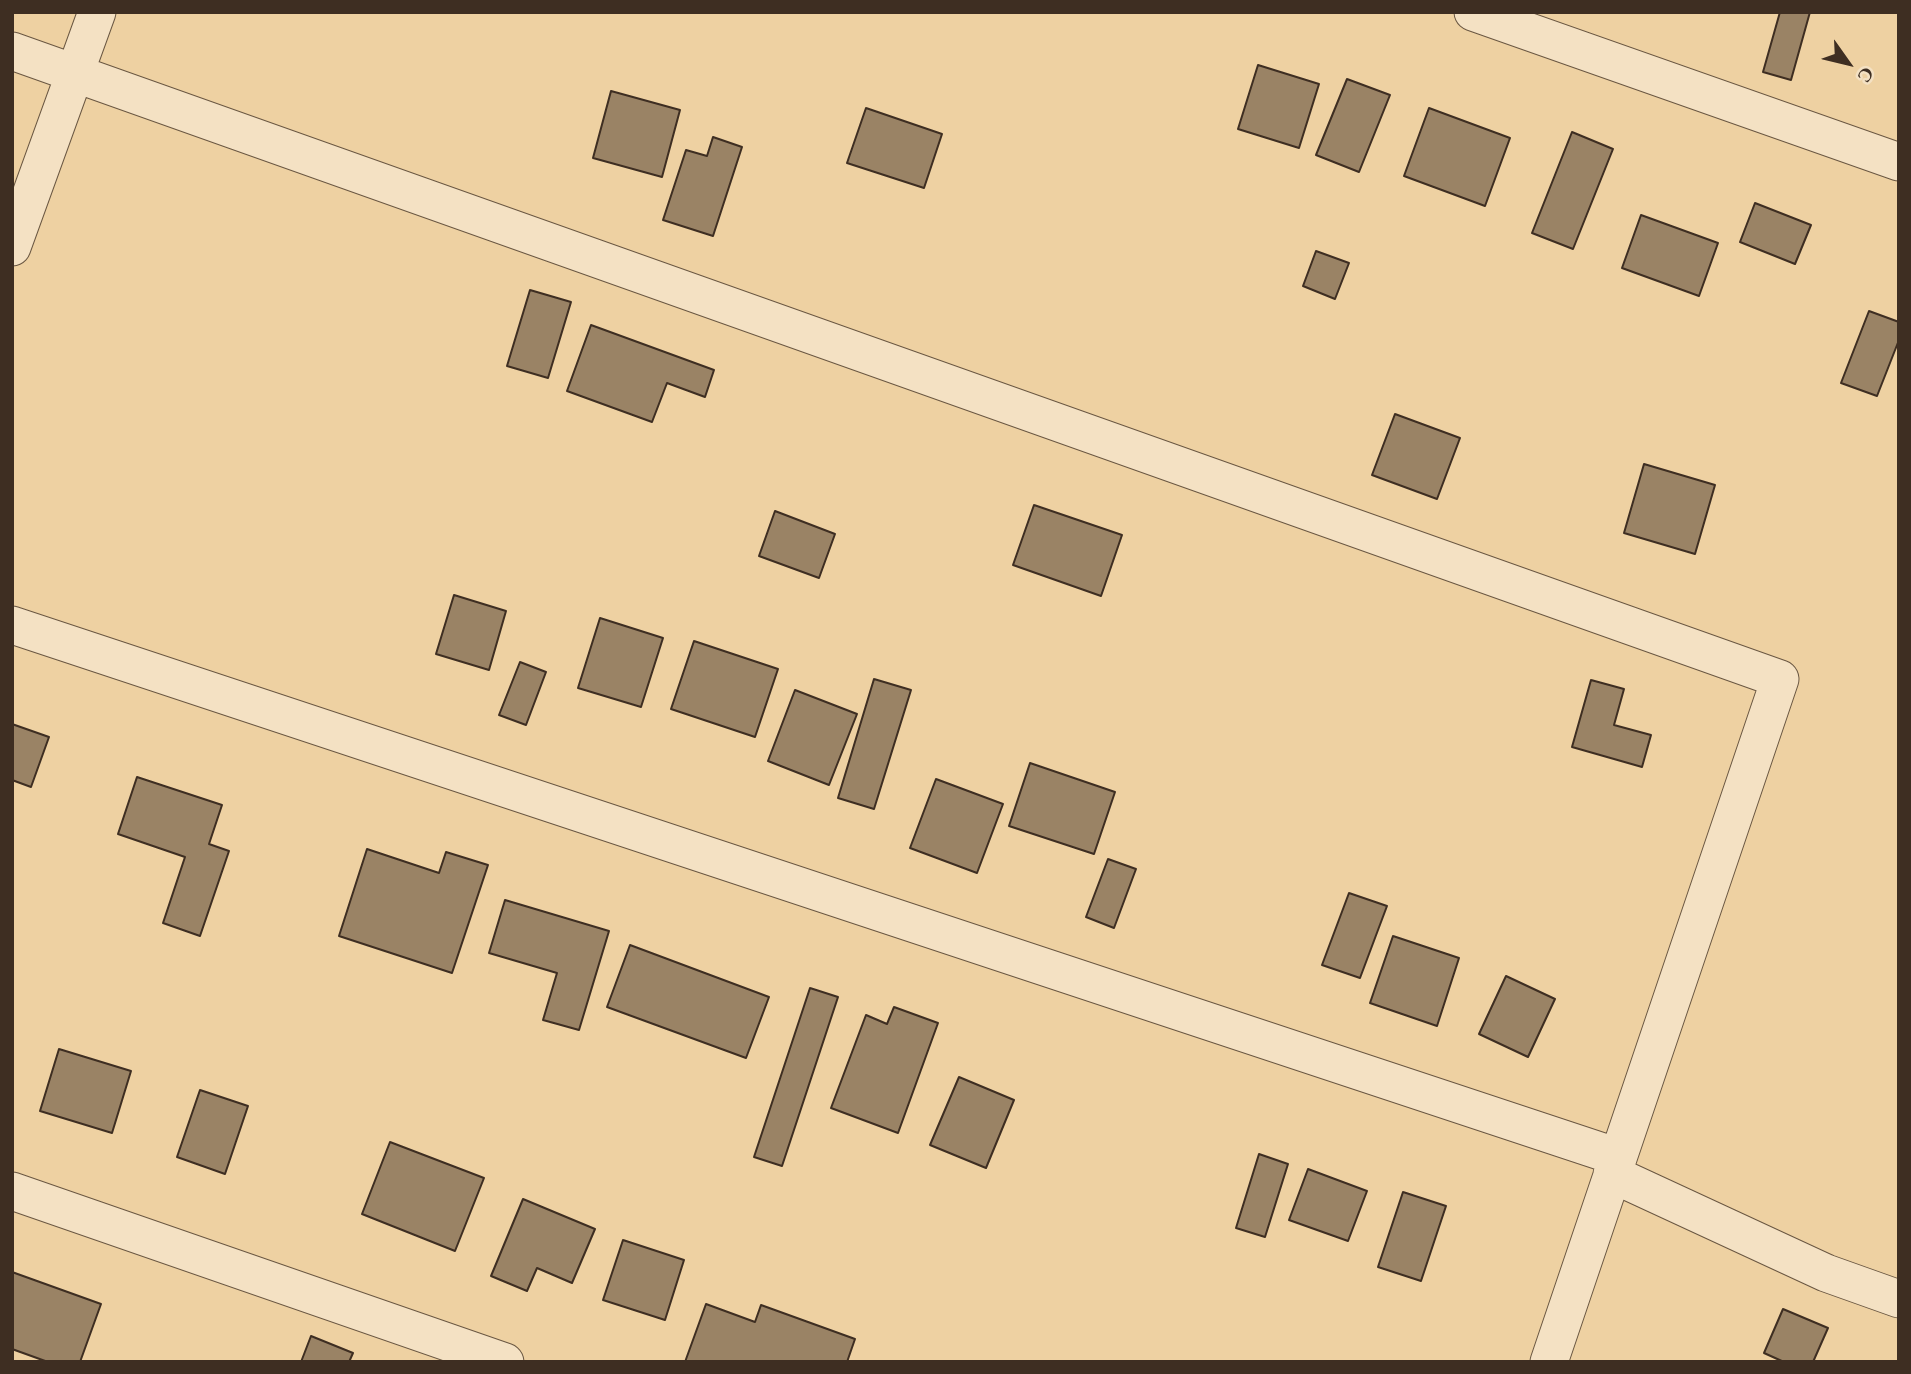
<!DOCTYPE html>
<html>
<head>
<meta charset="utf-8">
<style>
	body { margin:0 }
	#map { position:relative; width:1911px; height:1374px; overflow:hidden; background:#eed1a2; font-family:"EB Garamond",serif }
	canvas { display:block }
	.frame { position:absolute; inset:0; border:14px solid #3e2e22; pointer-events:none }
	.north { position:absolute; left:1813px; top:28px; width:70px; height:70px; -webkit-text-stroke:5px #f4e1c3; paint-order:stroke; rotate:124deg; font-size:19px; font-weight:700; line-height:28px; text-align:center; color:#3e2e22 }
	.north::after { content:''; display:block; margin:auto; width:24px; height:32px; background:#3e2e22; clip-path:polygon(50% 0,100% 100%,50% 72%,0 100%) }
</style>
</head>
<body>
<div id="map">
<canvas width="1911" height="1374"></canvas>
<div class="frame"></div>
<div class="north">С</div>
</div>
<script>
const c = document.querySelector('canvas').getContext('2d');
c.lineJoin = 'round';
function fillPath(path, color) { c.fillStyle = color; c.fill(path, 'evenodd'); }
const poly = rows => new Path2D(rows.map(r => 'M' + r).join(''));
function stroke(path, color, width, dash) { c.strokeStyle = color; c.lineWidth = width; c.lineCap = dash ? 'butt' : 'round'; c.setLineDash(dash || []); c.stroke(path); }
const building = poly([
	[1780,12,1810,12,1791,80,1763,72,1780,12],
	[1258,65,1319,84,1299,148,1238,129,1258,65],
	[1347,79,1390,95,1359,172,1316,155,1347,79],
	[611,91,680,110,662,177,593,158,611,91],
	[866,108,942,134,924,188,847,163,866,108],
	[1429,108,1510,138,1485,206,1404,176,1429,108],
	[1572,132,1613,149,1573,249,1532,233,1572,132],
	[713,137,742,147,713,236,663,220,686,150,707,156,713,137],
	[1755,203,1811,225,1795,264,1740,242,1755,203],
	[1641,215,1718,243,1699,296,1622,268,1641,215],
	[1316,251,1349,263,1335,299,1303,286,1316,251],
	[530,290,571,302,548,378,507,366,530,290],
	[1869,311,1899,322,1899,340,1877,396,1841,383,1869,311],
	[591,325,714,370,705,397,667,383,652,422,567,391,591,325],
	[1395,414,1460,438,1437,499,1372,475,1395,414],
	[1644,464,1715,485,1695,554,1624,533,1644,464],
	[1034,505,1122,535,1101,596,1013,565,1034,505],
	[775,511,835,534,819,578,759,556,775,511],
	[454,595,506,611,489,670,436,654,454,595],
	[600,618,663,638,641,707,578,688,600,618],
	[694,641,778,669,755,737,671,709,694,641],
	[520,662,546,672,526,725,499,715,520,662],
	[874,679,911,690,874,809,838,798,874,679],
	[1591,680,1624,689,1614,725,1651,735,1642,767,1572,747,1591,680],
	[795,690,857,714,829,785,768,761,795,690],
	[12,724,49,737,31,787,12,780,12,724],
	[1030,763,1115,792,1094,854,1009,826,1030,763],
	[137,777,222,805,209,844,229,851,200,936,163,923,185,857,118,834,137,777],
	[936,779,1003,804,977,873,910,848,936,779],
	[367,849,439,873,446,852,488,865,452,973,339,936,367,849],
	[1108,859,1136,869,1114,928,1086,917,1108,859],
	[1349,893,1387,906,1360,978,1322,965,1349,893],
	[505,900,609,931,579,1030,543,1020,557,973,489,953,505,900],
	[1393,936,1459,958,1437,1026,1370,1003,1393,936],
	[630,945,769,997,746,1058,607,1007,630,945],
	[1506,976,1555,999,1528,1057,1479,1034,1506,976],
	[810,988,838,997,782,1166,754,1157,810,988],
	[894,1007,938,1023,898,1133,831,1108,866,1015,887,1024,894,1007],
	[59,1049,131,1071,112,1133,40,1111,59,1049],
	[959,1077,1014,1100,986,1168,930,1145,959,1077],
	[200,1090,248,1106,225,1174,177,1157,200,1090],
	[390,1142,484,1178,455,1251,362,1214,390,1142],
	[1259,1154,1288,1164,1265,1237,1236,1228,1259,1154],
	[1308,1169,1367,1191,1348,1241,1289,1220,1308,1169],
	[1403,1192,1446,1206,1421,1281,1378,1267,1403,1192],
	[523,1199,595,1229,572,1283,537,1268,527,1291,491,1276,523,1199],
	[623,1240,684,1260,665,1320,603,1300,623,1240],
	[12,1272,101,1304,80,1362,48,1362,12,1349,12,1272],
	[706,1304,755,1322,761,1305,855,1339,847,1362,685,1362,706,1304],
	[1783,1309,1828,1328,1813,1362,1784,1362,1764,1353,1783,1309],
	[311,1336,353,1353,349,1362,301,1362,311,1336]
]);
const street = poly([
	[1473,12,1899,162],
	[12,51,1780,679,1549,1362],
	[12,247,97,12],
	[12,625,1618,1157],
	[1612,1174,1826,1273,1899,1299],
	[12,1191,505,1362]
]);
fillPath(building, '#9a8365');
stroke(building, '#3e2e22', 2);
stroke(street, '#6a5742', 39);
stroke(street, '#f4e1c3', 37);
</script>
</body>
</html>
